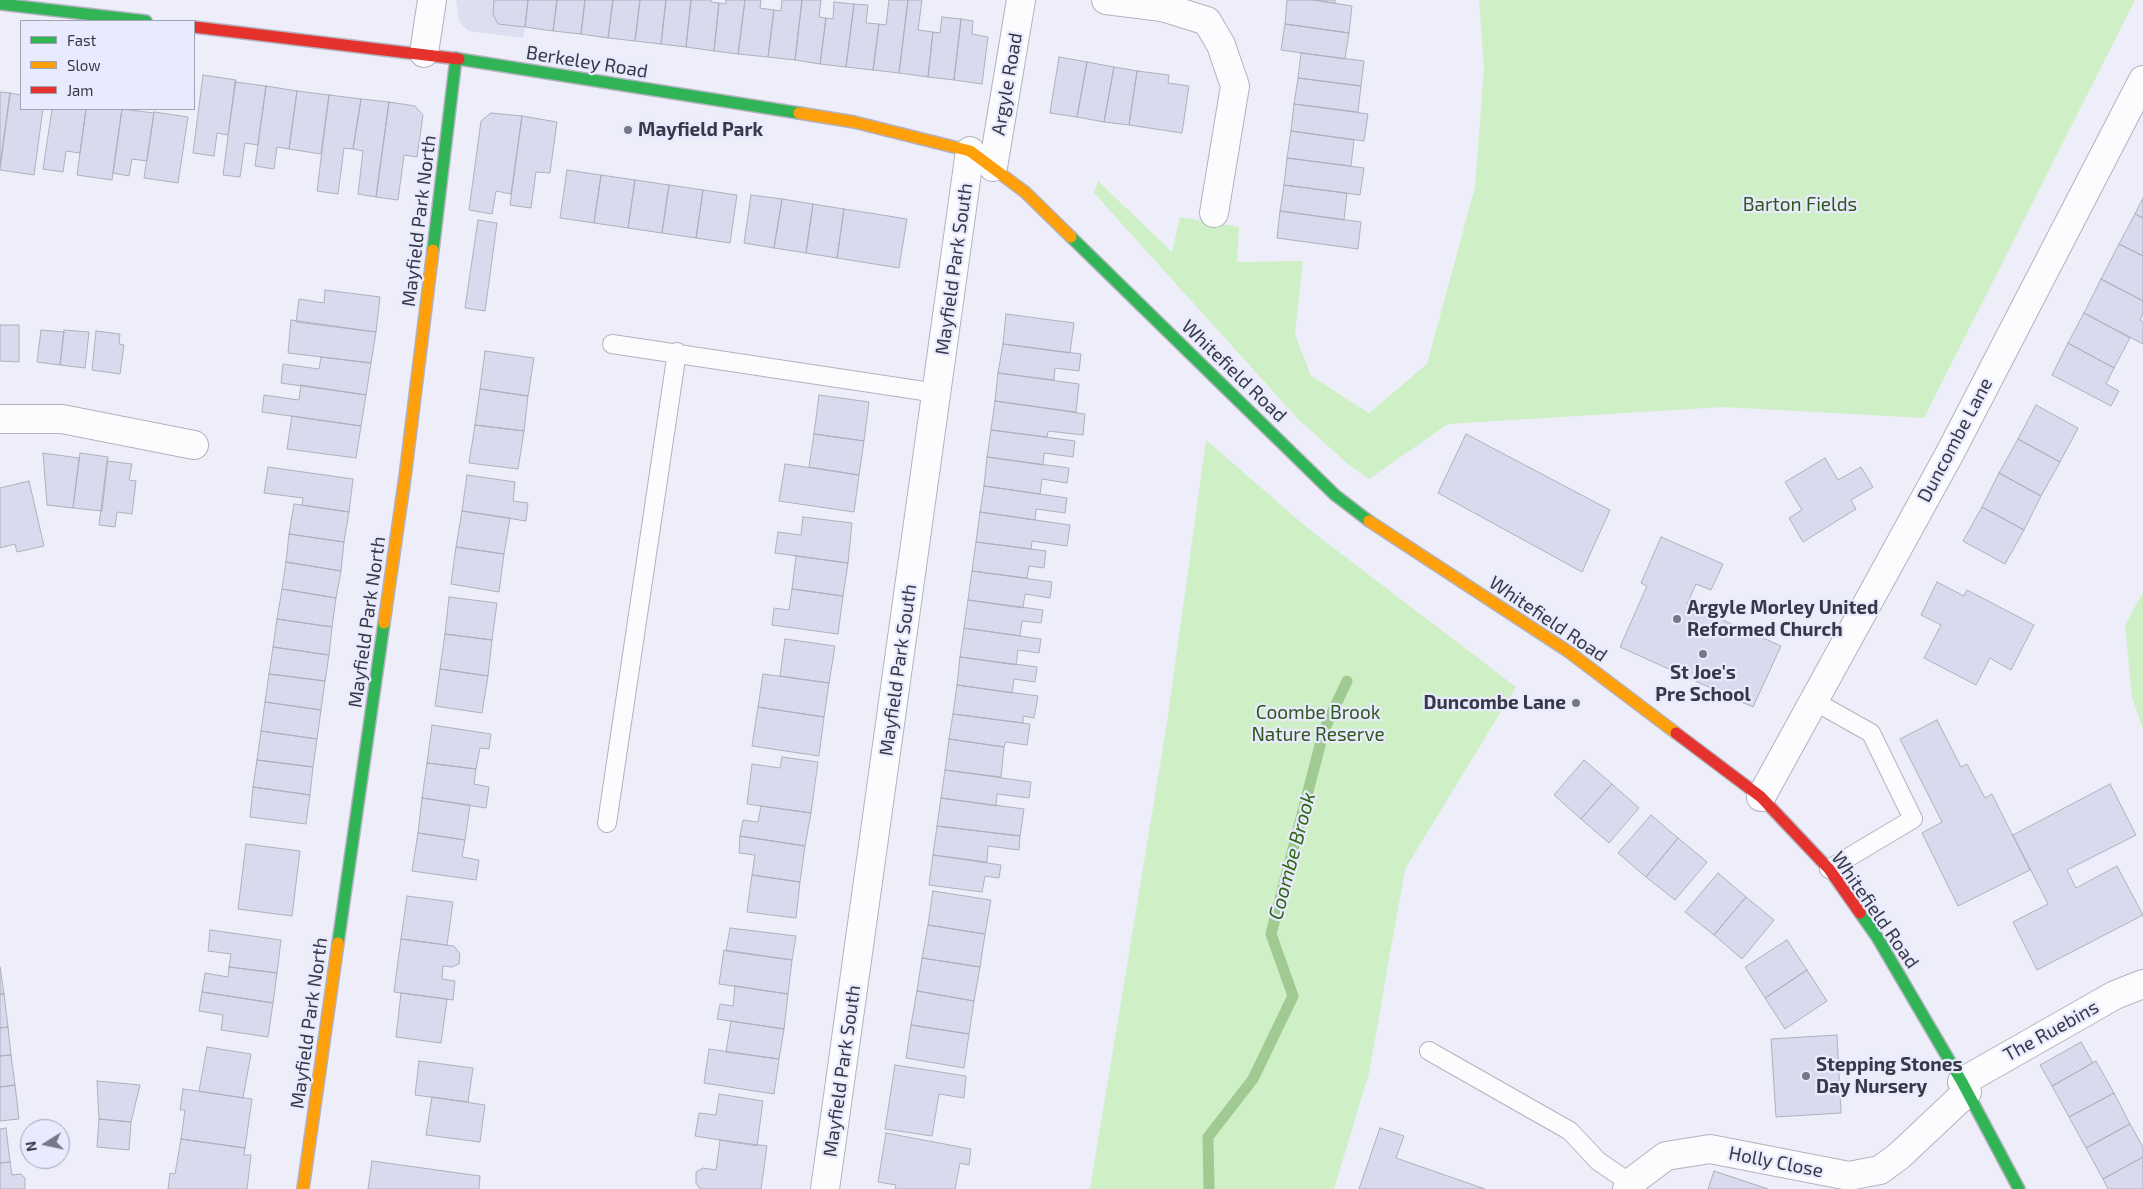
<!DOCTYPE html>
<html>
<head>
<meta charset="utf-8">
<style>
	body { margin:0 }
	#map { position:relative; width:2143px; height:1189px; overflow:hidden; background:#edeef9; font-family:"Exo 2",sans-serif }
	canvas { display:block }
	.legend { position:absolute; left:20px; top:20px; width:175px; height:90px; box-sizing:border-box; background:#e8eafe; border:1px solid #a2a3b4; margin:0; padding:6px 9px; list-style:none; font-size:15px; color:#383946 }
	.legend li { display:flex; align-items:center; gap:10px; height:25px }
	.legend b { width:25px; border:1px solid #a2a3b4 }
	.north { position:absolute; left:20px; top:1119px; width:50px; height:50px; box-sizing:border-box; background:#e8eafe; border:1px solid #a2a3b4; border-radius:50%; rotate:260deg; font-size:14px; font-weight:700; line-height:20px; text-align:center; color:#383946 }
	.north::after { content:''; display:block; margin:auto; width:18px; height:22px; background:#777885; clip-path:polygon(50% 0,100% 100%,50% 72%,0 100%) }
</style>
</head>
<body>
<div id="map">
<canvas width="2143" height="1189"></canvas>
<ul class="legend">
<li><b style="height:6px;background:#30b455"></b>Fast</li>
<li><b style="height:6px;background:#ff9f0a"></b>Slow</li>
<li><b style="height:6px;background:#e5322d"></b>Jam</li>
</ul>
<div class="north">N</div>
</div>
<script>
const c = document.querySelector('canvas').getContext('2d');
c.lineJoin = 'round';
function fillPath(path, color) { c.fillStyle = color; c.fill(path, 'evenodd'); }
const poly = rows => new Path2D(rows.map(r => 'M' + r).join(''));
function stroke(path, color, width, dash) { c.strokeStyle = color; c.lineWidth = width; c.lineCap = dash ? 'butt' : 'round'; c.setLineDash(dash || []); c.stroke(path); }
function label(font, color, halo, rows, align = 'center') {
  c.font = font + ' "Exo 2",sans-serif'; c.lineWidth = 4.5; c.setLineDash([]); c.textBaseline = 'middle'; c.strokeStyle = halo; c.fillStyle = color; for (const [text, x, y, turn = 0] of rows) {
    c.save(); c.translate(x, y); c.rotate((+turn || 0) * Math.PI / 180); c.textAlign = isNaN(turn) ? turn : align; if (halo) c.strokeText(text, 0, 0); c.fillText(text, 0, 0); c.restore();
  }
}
const built = poly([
	[456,0,528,0,523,38,468,31,459,21]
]);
const green = poly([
	[1479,0,2135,0,1924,418,1723,407,1448,424,1369,479,1348,464,1297,418,1094,193,1098,181,1172,252,1180,217,1239,227,1237,262,1303,261,1295,334,1311,376,1369,413,1427,364,1475,187,1484,68],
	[1206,440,1310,530,1516,687,1405,869,1369,1073,1334,1189,1090,1189,1167,723],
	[2143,592,2143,729,2132,698,2125,625]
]);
const stream = poly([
	[1209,1189,1208,1137,1253,1079,1293,996,1271,934,1324,730,1347,681]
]);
const building = poly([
	[494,0,528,0,525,27,498,24,493,14,494,0],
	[528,0,557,0,553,31,525,27,528,0],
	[557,0,585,0,581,34,553,31,557,0],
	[585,0,613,0,608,38,581,34,585,0],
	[613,0,640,0,635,41,608,38,613,0],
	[640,0,666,0,661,44,635,41,640,0],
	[666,0,691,0,686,47,661,44,666,0],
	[691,0,711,0,711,2,719,3,714,51,686,47,691,0],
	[726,0,745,0,738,54,714,51,719,3,726,4,726,0],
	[745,0,761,0,760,8,774,10,768,57,738,54,745,0],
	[782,0,802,0,795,60,768,57,774,10,781,11,782,0],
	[802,0,821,0,819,17,826,18,820,64,795,60,802,0],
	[889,0,908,0,899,73,873,70,879,24,886,25,889,0],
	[908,0,922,0,918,30,933,32,928,77,899,73,908,0],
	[1287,0,1313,0,1352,6,1349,33,1285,24,1287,0],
	[1313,0,1335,0,1335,3,1313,0],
	[834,2,854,4,846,67,820,64,826,18,833,19,834,2],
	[854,4,868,5,866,23,879,24,873,70,846,67,854,4],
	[942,17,961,19,954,80,928,77,933,32,940,33,942,17],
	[961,19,973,21,972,34,988,37,982,84,954,80,961,19],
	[1285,24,1349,33,1345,59,1281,50,1285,24],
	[1301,53,1364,61,1361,86,1298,78,1301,53],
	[1059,57,1087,62,1077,117,1050,113,1059,57],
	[1087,62,1114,67,1104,122,1077,117,1087,62],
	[1114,67,1137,71,1129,125,1104,122,1114,67],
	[1137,71,1169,75,1168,83,1189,86,1182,133,1129,125,1137,71],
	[203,75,236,80,228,135,217,133,214,156,193,153,203,75],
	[1298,78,1361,86,1358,112,1294,104,1298,78],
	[235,82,266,86,258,145,245,143,240,177,223,175,235,82],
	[266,86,297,91,289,149,277,147,274,169,255,166,266,86],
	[297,91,329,95,321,154,289,149,297,91],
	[0,92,10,93,0,165,0,92],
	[10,93,21,95,21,109,43,109,34,175,0,170,10,93],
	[329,95,361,99,353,149,344,148,338,194,317,191,329,95],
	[361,99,389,102,376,197,358,194,363,151,353,149,361,99],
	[389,102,415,106,423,115,417,157,404,155,398,200,376,197,389,102],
	[1294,104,1368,114,1364,141,1291,131,1294,104],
	[52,109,86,109,80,153,66,151,63,172,43,169,52,109],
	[86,109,122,109,112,180,77,175,86,109],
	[122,109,154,113,147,161,132,159,129,176,113,173,122,109],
	[154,112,188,117,178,183,144,178,154,112],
	[491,113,522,116,511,194,496,191,492,214,469,210,481,121,491,113],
	[522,116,557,122,550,173,536,172,531,208,510,205,522,116],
	[1291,131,1354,140,1351,166,1287,158,1291,131],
	[1287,158,1364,168,1360,195,1284,185,1287,158],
	[567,170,601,175,594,223,560,218,567,170],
	[601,175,635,180,628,228,594,223,601,175],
	[635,180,669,185,662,233,628,228,635,180],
	[669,185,703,190,696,238,662,233,669,185],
	[1284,185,1347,193,1344,220,1280,211,1284,185],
	[703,190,737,195,730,243,696,238,703,190],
	[751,195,782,199,774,248,744,243,751,195],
	[2143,198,2143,218,2135,214,2143,198],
	[782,199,813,204,806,253,774,248,782,199],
	[813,204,844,209,837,258,806,253,813,204],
	[844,209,907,219,899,268,837,258,844,209],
	[1280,211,1361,222,1358,249,1277,238,1280,211],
	[2135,214,2143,218,2143,256,2119,244,2135,214],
	[478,220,497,223,485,311,465,308,478,220],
	[2119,244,2143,256,2143,301,2101,279,2119,244],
	[2101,279,2143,301,2143,313,2140,320,2143,322,2143,344,2084,313,2101,279],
	[325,290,380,297,376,332,296,322,299,299,324,303,325,290],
	[2084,313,2130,338,2114,368,2068,343,2084,313],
	[1006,314,1074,323,1070,353,1003,344,1006,314],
	[291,320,376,332,371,363,288,353,291,320],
	[0,325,19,325,19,362,0,361,0,325],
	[41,330,64,332,60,365,37,362,41,330],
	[64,330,89,332,85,368,60,365,64,330],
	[96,331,120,334,119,344,124,345,120,374,92,370,96,331],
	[2068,343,2114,368,2106,384,2119,391,2111,406,2052,375,2068,343],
	[1003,344,1081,354,1079,371,1055,368,1054,380,998,373,1003,344],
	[485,351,534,358,528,396,480,389,485,351],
	[321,357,371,363,366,395,281,383,283,364,319,369,321,357],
	[998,373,1079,384,1076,412,995,401,998,373],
	[301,385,366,395,361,426,262,412,264,395,299,400,301,385],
	[480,389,528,396,524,431,475,425,480,389],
	[819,395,869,402,864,441,814,434,819,395],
	[995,401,1085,414,1083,435,1048,431,1047,437,991,430,995,401],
	[2036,405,2078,428,2060,462,2018,439,2036,405],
	[292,416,361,426,356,458,287,449,292,416],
	[475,425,524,431,518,469,469,463,475,425],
	[991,430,1075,441,1073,457,1044,453,1043,465,987,457,991,430],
	[814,434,864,441,859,475,809,467,814,434],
	[1466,434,1610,510,1582,572,1438,493,1466,434],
	[2018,439,2060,462,2041,496,1999,473,2018,439],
	[43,453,79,458,73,508,47,505,43,453],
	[80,453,108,457,102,511,73,508,80,453],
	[987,457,1069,468,1067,483,1042,479,1040,494,984,486,987,457],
	[1825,458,1838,480,1861,467,1873,487,1851,500,1856,509,1803,542,1789,518,1802,510,1785,482,1825,458],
	[107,461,132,464,129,480,136,481,132,514,117,512,115,527,99,525,107,461],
	[785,464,859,475,854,512,779,501,785,464],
	[268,467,353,479,349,512,302,505,303,498,264,493,268,467],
	[1999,473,2041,496,2024,530,1982,507,1999,473],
	[467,475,515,482,513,501,528,503,526,521,462,511,467,475],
	[29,481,44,546,17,552,15,544,0,548,0,488,29,481],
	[984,486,1067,498,1065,513,1036,509,1035,520,980,512,984,486],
	[294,504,349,512,344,542,289,534,294,504],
	[1982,507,2024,530,2005,564,1963,541,1982,507],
	[462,511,510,518,504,554,456,547,462,511],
	[980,512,1070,525,1067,546,1032,541,1031,549,976,542,980,512],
	[803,517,852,523,848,563,775,553,778,532,801,535,803,517],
	[289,534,344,542,341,571,286,562,289,534],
	[1661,537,1723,564,1711,590,1696,584,1687,604,1781,646,1753,707,1620,647,1647,586,1641,583,1661,537],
	[976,542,1046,551,1044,568,1029,566,1027,578,972,571,976,542],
	[456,547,504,554,499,592,451,584,456,547],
	[796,556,848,563,843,596,792,589,796,556],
	[286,562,341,571,336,598,282,589,286,562],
	[972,571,1052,582,1050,598,1025,594,1023,608,968,600,972,571],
	[1937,582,1964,596,1967,590,2034,625,2011,670,1990,658,1976,685,1924,658,1941,625,1921,615,1937,582],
	[282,589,336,598,332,627,277,619,282,589],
	[792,589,843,596,838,634,772,625,774,608,789,610,792,589],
	[449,597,497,603,492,640,445,634,449,597],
	[968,600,1043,610,1041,623,1022,621,1020,636,964,628,968,600],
	[277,619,332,627,329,655,273,647,277,619],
	[964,628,1041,639,1039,653,1018,650,1016,665,960,657,964,628],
	[445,634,492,640,488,676,440,669,445,634],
	[785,639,835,646,829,683,780,676,785,639],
	[273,647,329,655,325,681,269,674,273,647],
	[960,657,1037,667,1035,682,1014,679,1012,693,957,685,960,657],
	[440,669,488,676,482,713,435,706,440,669],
	[269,674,325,681,321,710,265,702,269,674],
	[763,674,829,683,824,717,758,707,763,674],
	[957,685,1038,696,1034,718,1023,716,1023,723,953,714,957,685],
	[265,702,321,710,317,739,261,731,265,702],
	[758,707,824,717,819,756,752,746,758,707],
	[953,714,1030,724,1027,745,1006,742,1004,747,949,739,953,714],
	[1937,720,1961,767,1967,764,1985,798,1992,794,2030,870,1958,906,1922,833,1942,822,1900,739,1937,720],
	[432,725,491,734,489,749,480,748,476,769,427,763,432,725],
	[261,731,317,739,313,767,257,760,261,731],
	[949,739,1004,747,1001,777,945,770,949,739],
	[782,757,818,762,811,813,747,804,752,764,780,768,782,757],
	[257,760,313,767,310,795,253,787,257,760],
	[1584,760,1612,784,1581,819,1554,795,1584,760],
	[427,763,476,769,474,784,489,787,486,808,422,798,427,763],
	[945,770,1031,782,1029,798,997,794,996,806,941,798,945,770],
	[1612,784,1639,808,1609,843,1581,819,1612,784],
	[2110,784,2136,835,2067,870,2076,888,2117,866,2143,915,2037,970,2013,922,2048,904,2013,835,2110,784],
	[253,787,310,795,306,824,250,817,253,787],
	[422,798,470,805,465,840,418,833,422,798],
	[941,798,1024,809,1020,836,937,826,941,798],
	[761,806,811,813,805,846,740,836,743,820,758,822,761,806],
	[1651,815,1678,838,1646,877,1618,853,1651,815],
	[937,826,1020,836,1019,850,988,846,987,862,933,855,937,826],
	[418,833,465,840,462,857,479,860,476,880,412,871,418,833],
	[740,836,805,846,800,882,752,875,755,855,739,853,740,836],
	[1678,838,1707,862,1675,900,1646,877,1678,838],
	[246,844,300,851,292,916,238,909,246,844],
	[933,855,1001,865,999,878,985,876,982,892,929,885,933,855],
	[1718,873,1746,897,1714,935,1685,912,1718,873],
	[752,875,800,882,796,918,747,912,752,875],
	[933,891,991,900,985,934,928,925,933,891],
	[407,896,453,902,447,945,401,939,407,896],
	[1746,897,1774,920,1742,959,1714,935,1746,897],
	[928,925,985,934,980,967,922,958,928,925],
	[730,928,796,936,792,960,726,951,730,928],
	[210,930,281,940,277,973,229,967,231,954,208,951,210,930],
	[401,939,454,946,460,954,459,964,452,967,443,966,442,979,455,981,453,1000,394,992,401,939],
	[1787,940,1807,970,1765,998,1745,967,1787,940],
	[724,950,792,960,788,994,719,984,724,950],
	[922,958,980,967,974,1001,917,991,922,958],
	[0,967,4,994,0,994,0,967],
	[229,967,277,973,273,1003,202,992,205,973,228,977,229,967],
	[1807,970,1827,1001,1785,1029,1765,998,1807,970],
	[735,986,788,994,784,1029,717,1019,720,1004,733,1006,735,986],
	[917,991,974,1001,969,1034,911,1025,917,991],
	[202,992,273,1003,268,1037,221,1030,223,1015,199,1011,202,992],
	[401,993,447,999,441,1043,396,1037,401,993],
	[0,994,4,994,8,1027,0,1028,0,994],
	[731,1021,784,1029,779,1059,726,1052,731,1021],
	[911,1025,969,1034,964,1068,906,1058,911,1025],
	[8,1027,11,1055,0,1056,0,1028,8,1027],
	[1837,1035,1841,1113,1776,1117,1771,1039,1837,1035],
	[2081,1042,2093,1063,2052,1086,2040,1065,2081,1042],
	[207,1047,251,1054,243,1098,199,1091,207,1047],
	[709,1049,779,1059,774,1094,704,1083,709,1049],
	[11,1055,15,1085,0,1087,0,1056,11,1055],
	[419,1061,473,1068,468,1102,415,1095,419,1061],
	[2096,1061,2114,1093,2069,1117,2052,1086,2096,1061],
	[895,1065,966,1076,964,1098,939,1094,932,1136,885,1129,895,1065],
	[97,1081,140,1085,131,1122,99,1119,97,1081],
	[15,1085,19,1119,0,1121,0,1087,15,1085],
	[183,1089,252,1099,245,1148,181,1139,185,1110,180,1110,183,1089],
	[2114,1093,2130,1124,2086,1148,2069,1117,2114,1093],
	[719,1094,763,1101,757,1146,695,1136,699,1113,716,1115,719,1094],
	[432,1097,485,1105,480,1142,426,1135,432,1097],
	[99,1119,131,1122,129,1150,97,1147,99,1119],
	[2130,1124,2143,1147,2143,1157,2103,1179,2086,1148,2130,1124],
	[6,1128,10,1162,0,1163,0,1129,6,1128],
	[1380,1128,1404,1136,1396,1158,1485,1189,1359,1189,1380,1128],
	[886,1133,971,1149,969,1165,960,1163,955,1189,895,1189,896,1185,878,1182,886,1133],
	[181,1139,245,1148,244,1155,251,1155,247,1189,168,1189,170,1173,175,1174,181,1139],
	[720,1140,767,1146,761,1189,700,1189,696,1183,696,1172,703,1168,716,1170,720,1140],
	[2143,1157,2143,1189,2108,1189,2103,1179,2143,1157],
	[372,1161,480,1176,479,1189,368,1189,372,1161],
	[10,1162,12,1175,21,1174,25,1178,25,1189,0,1189,0,1163,10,1162],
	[1714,1171,1768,1189,1708,1189,1714,1171]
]);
const lane = poly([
	[612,344,937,393],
	[1814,701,1871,733,1913,819,1829,869],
	[607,823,677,352],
	[1429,1051,1570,1131,1598,1161,1630,1183]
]);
const street = poly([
	[1106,0,1162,7,1207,21,1221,45,1235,86,1214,213],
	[424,53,432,0],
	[993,167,1021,0],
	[0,419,62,419,194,445],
	[1761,797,1950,453,2143,80],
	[1962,1082,2115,995,2143,984],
	[825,1189,970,151],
	[1627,1189,1630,1183,1666,1156,1710,1149,1849,1176,1880,1170,1899,1156,1967,1092]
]);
const fast = poly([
	[0,4,146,21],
	[459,59,799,113],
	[1071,237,1335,495,1369,521],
	[433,250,456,58],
	[1860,913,1877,937,1962,1082,2019,1189],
	[338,943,384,623]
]);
const slow = poly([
	[799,113,854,122,970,151,1025,192,1071,237],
	[1369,521,1569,652,1676,733],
	[384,623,405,477,433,250],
	[303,1189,338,943]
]);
const jam = poly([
	[194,27,459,59],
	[1676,733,1761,797,1829,869,1860,913]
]);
const markers = [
	[628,130,5,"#777885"],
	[1677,619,5,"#777885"],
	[1703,654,5,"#777885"],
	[1576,703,5,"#777885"],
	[1806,1076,5,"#777885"]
];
const streetNames = [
	["Berkeley Road",587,62,9],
	["Argyle Road",1007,84,-80],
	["Mayfield Park North",419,221,-83],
	["Mayfield Park South",954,269,-82],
	["Whitefield Road",1234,371,44],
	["Duncombe Lane",1955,440,-62],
	["Whitefield Road",1548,619,34],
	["Mayfield Park North",367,622,-82],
	["Mayfield Park South",898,670,-82],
	["Whitefield Road",1875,910,55],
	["Mayfield Park North",309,1023,-82],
	["The Ruebins",2051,1031,-29],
	["Mayfield Park South",842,1071,-82],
	["Holly Close",1776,1162,11]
];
const poiNames = [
	["Mayfield Park",638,130],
	["Argyle Morley United",1687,608],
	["Reformed Church",1687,630],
	["St Joe's",1703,673,"center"],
	["Pre School",1703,695,"center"],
	["Duncombe Lane",1566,703,"right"],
	["Stepping Stones",1816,1065],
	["Day Nursery",1816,1087]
];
const parkNames = [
	["Barton Fields",1800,205],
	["Coombe Brook",1318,713],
	["Nature Reserve",1318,735]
];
const waterNames = [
	["Coombe Brook",1292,856,-75]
];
fillPath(built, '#dddff1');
fillPath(green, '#cff0c6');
stroke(stream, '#a1ca93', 11);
fillPath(building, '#d9daed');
stroke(building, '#afb0bb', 1);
stroke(lane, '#b2b3be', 20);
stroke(street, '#b2b3be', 30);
stroke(fast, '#b2b3be', 14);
stroke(slow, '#b2b3be', 14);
stroke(jam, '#b2b3be', 14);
stroke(lane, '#fcfcfe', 18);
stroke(street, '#fcfcfe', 28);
stroke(fast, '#30b455', 11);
stroke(slow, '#ff9f0a', 11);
stroke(jam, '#e5322d', 11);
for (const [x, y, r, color] of markers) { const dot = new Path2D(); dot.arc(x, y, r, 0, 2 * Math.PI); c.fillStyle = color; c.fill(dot); stroke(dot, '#e8eafe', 2); }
label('19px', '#383946', '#e8eafe', streetNames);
label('bold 19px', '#383946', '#e8eafe', poiNames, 'left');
label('19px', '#30561d', '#e8eafe', parkNames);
label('italic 20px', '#30650f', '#e8eafe', waterNames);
</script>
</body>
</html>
